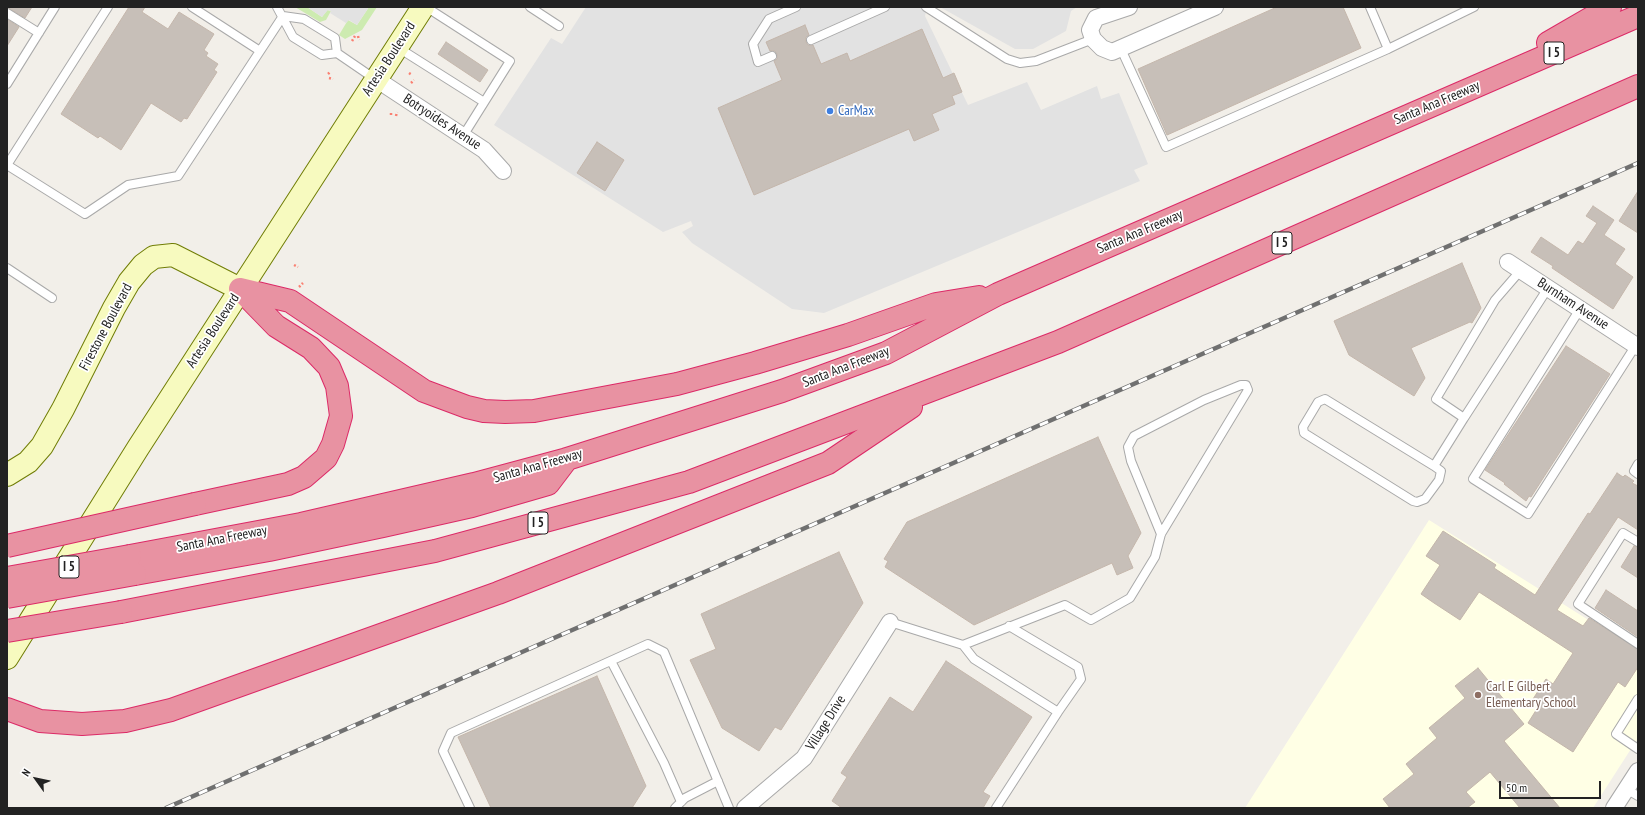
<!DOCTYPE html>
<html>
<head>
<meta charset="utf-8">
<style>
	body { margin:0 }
	#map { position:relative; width:1645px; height:815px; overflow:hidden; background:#f2efe9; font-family:"PT Sans Narrow",sans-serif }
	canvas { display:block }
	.frame { position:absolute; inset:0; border:8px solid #222; pointer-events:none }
	.north { position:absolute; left:16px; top:759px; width:40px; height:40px; -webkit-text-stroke:3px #fff; paint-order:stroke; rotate:303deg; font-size:11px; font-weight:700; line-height:16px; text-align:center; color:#222 }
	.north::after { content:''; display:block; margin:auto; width:14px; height:18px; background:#222; clip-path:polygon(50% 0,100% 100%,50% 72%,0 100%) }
	.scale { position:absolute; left:1499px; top:781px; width:102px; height:18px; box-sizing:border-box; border:2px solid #222; border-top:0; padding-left:5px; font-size:12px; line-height:14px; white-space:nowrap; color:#222; -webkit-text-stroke:3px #fff; paint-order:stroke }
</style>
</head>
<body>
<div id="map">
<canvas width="1645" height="815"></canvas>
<div class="frame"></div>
<div class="north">N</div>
<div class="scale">50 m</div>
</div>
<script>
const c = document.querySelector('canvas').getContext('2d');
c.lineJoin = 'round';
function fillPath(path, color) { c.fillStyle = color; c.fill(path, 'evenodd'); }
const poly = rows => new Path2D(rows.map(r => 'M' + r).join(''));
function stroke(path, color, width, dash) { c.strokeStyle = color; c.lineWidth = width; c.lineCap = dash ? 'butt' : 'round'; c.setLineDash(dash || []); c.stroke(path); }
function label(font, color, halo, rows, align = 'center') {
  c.font = font + ' "PT Sans Narrow",sans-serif'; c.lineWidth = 3.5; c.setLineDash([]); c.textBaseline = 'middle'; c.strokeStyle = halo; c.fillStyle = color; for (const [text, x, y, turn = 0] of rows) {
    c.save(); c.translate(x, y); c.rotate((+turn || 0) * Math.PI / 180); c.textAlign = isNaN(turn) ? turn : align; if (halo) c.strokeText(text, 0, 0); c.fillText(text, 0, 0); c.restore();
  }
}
const education = poly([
	[1429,520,1638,651,1638,738,1593,808,1245,808]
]);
const grass = poly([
	[295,7,307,7,322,17,327,10,331,11,326,20,320,22],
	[369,7,377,7,362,30,345,39,339,35,348,20,357,25]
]);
const parking = poly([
	[307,7,369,7,357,25,349,20,346,23,330,13,331,11,328,10,322,17],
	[586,7,927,7,925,16,968,105,1027,82,1041,110,1097,86,1101,99,1119,93,1148,164,1134,170,1140,181,824,313,792,309,692,243,682,232,693,226,691,221,663,232,494,125,551,38,562,44],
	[940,7,1077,7,1071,11,1066,31,1033,49,1015,49]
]);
const building = poly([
	[7,7,32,7,25,18,7,7],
	[129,7,145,7,142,12,168,29,179,12,214,34,204,50,208,53,206,56,218,64,214,70,217,72,187,119,184,118,181,122,151,103,121,150,100,136,98,138,61,114,129,7],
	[1277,7,1343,7,1361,48,1167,135,1138,69,1277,7],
	[7,19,19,27,7,46,7,19],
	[805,25,809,35,806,37,806,42,808,45,813,45,821,64,847,53,850,61,922,29,943,78,954,73,962,92,952,96,955,104,932,114,939,130,914,141,909,129,754,195,718,108,782,80,774,61,777,59,777,54,775,51,770,51,766,42,805,25],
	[446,42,488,70,480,82,438,54,446,42],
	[597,142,624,160,605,191,577,173,597,142],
	[1638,191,1638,233,1619,221,1638,191],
	[1593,206,1614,220,1604,235,1625,249,1615,264,1633,277,1613,309,1552,268,1553,266,1531,252,1541,237,1568,255,1578,241,1583,244,1597,223,1586,216,1593,206],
	[1462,263,1481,308,1472,323,1470,322,1411,348,1425,378,1414,396,1349,355,1334,321,1462,263],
	[1566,346,1610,374,1531,497,1529,496,1526,501,1504,484,1505,483,1485,470,1566,346],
	[1098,437,1141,533,1128,556,1133,568,1117,575,1112,563,974,625,885,567,888,561,884,559,907,522,1098,437],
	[1617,473,1623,477,1625,475,1634,481,1632,483,1638,486,1638,530,1618,517,1557,610,1583,626,1589,618,1638,649,1638,667,1625,687,1618,682,1573,752,1528,723,1540,704,1533,699,1546,679,1553,684,1573,653,1479,592,1460,620,1434,603,1421,594,1440,565,1426,556,1443,531,1496,565,1494,568,1535,595,1588,513,1590,514,1617,473],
	[1634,546,1638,547,1638,578,1621,567,1634,546],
	[839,552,863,603,781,730,775,727,759,751,722,728,690,660,716,649,701,614,839,552],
	[1606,590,1638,611,1638,637,1595,608,1606,590],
	[946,661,1032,717,983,792,990,796,983,808,842,808,832,801,847,777,841,773,890,697,913,712,946,661],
	[1478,668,1524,724,1504,741,1560,808,1520,808,1490,772,1466,792,1475,802,1467,808,1390,808,1383,799,1414,774,1406,764,1437,738,1429,728,1465,698,1455,686,1478,668],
	[597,676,646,786,632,808,491,808,458,737,597,676]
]);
const path = poly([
	[358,36,359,40],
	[352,41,355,36],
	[409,73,412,75],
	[328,74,330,72],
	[329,78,333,79],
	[411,83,414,80],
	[391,113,391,117],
	[396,116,397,112],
	[294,265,298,267],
	[299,287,303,283]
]);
const lane = poly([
	[108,7,7,165,85,214,128,185,178,176,283,16],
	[192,7,260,51],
	[277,7,293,37,322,55,337,53,375,79],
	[426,7,510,61,463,136],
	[530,7,559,26],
	[926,7,1007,59,1020,63,1036,61,1093,39],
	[7,13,39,33],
	[283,16,304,19,335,38,337,53],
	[811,40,885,7],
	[397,47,484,102],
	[1121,49,1166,147,1388,49,1370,7],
	[1388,49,1474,7],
	[772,56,758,62,753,44,769,19,796,7],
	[7,84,55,7],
	[7,268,52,298],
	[1521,270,1495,300,1436,399,1464,418,1548,288],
	[1580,309,1473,479,1528,514,1636,345],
	[1638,464,1634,471,1638,474],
	[1434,466,1441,471,1439,480,1425,499,1417,502,1413,501,1304,433,1303,427,1318,402,1325,399,1434,466,1464,418],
	[1638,542,1623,533,1578,604,1638,644],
	[890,622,963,645,1065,605,1091,620,1130,598,1155,557,1161,534,1248,390,1246,385,1241,385,1204,400,1134,436,1128,447,1131,461,1161,534],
	[1009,626,1078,667,1081,679,1058,712],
	[963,645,974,659,1058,712,996,808],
	[611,661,664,763,681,802],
	[1638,699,1616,734,1638,749],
	[1626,789,1638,796],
	[470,808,443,751,451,733,648,644,664,652,729,808],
	[675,808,685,798,718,781]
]);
const street = poly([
	[1129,7,1096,18,1090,30,1093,39,1102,48,1112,52,1215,7],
	[376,79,484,150,503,171],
	[1508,262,1638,347],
	[745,808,804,758,890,622],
	[1614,808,1638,771]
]);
const secondary = poly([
	[7,475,28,462,42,446,63,409,114,308,129,282,143,265,154,257,173,255,240,289],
	[7,658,138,448,423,7]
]);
const highway = poly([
	[1548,43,1610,7],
	[240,289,290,301,424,391,467,407,484,411,505,412,534,411,677,384,755,363,848,335,936,304,979,297],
	[195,504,288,484,304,477,326,458,333,444,341,416,337,386,329,367,311,348,276,326,240,289],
	[130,556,301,524,474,484,567,459,782,391,886,353,998,294,1638,16],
	[135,574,269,550,383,526,472,506,548,484,567,459],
	[121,612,435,551,689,482,1058,342,1638,86],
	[7,709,40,721,82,724,125,721,171,710,498,593,828,463,911,407]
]);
const rail = poly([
	[166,808,1638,163]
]);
const highwayBridge = poly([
	[7,546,195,504],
	[7,578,130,556],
	[7,597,135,574],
	[7,631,121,612]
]);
const markers = [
	[830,111,4,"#3f7fe0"],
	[1478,695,4,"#8d6e63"]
];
const shields = [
	[1554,53,20],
	[1282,243,20],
	[538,523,20],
	[69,567,20]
];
const shieldNames = [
	["I 5",1554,53],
	["I 5",1282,243],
	["I 5",538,523],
	["I 5",69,567]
];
const streetNames = [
	["Artesia Boulevard",389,59,-57],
	["Santa Ana Freeway",1437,103,-23],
	["Botryoides Avenue",442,122,33],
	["Santa Ana Freeway",1140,232,-23],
	["Burnham Avenue",1573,304,33],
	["Firestone Boulevard",106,327,-62],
	["Artesia Boulevard",213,331,-57],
	["Santa Ana Freeway",846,367,-21],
	["Santa Ana Freeway",538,466,-16],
	["Santa Ana Freeway",222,539,-11],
	["Village Drive",826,723,-58]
];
const shopNames = [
	["CarMax",838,111]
];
const educationNames = [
	["Carl E Gilbert",1486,687],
	["Elementary School",1486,703]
];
fillPath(education, '#ffffe5');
fillPath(grass, '#cdebb0');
fillPath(parking, '#e2e2e2');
fillPath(building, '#c7bfb8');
stroke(building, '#c4b6ab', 1);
stroke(lane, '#a9a9a9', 10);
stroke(street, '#a9a9a9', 18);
stroke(secondary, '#707d05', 24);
stroke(highway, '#dc2a67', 24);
stroke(path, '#fa8072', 2.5, [2, 2]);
stroke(lane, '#fff', 8);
stroke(street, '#fff', 16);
stroke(secondary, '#f7fabf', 22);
stroke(highway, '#e892a2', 22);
stroke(rail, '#707070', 4.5);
stroke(rail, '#fff', 3, [9]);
stroke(highwayBridge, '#dc2a67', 24, []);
stroke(highwayBridge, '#e892a2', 22);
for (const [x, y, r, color] of markers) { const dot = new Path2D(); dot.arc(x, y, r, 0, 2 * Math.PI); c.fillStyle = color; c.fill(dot); stroke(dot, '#fff', 1.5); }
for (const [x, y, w] of shields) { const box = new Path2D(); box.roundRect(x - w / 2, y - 11, w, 22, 3); c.fillStyle = '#fff'; c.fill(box); stroke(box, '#222', 1); }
label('bold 13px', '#222', null, shieldNames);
label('14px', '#222', '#fff', streetNames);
label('14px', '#366cbe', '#fff', shopNames, 'left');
label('14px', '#785e54', '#fff', educationNames, 'left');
</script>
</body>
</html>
